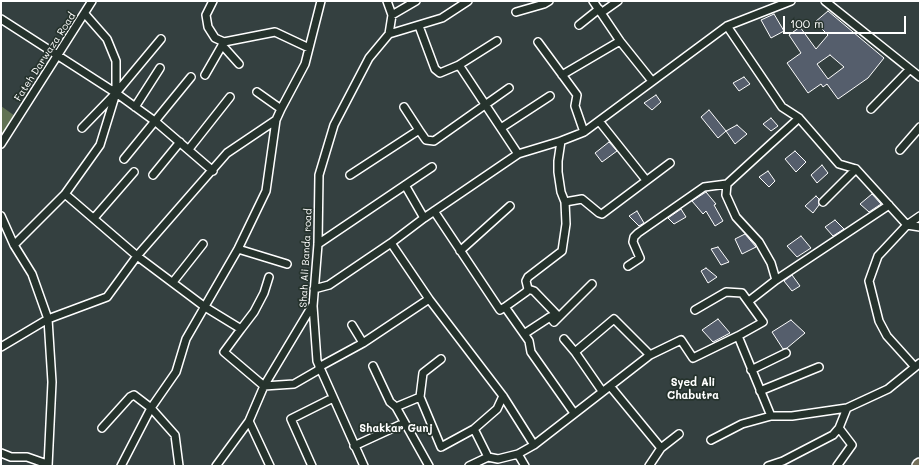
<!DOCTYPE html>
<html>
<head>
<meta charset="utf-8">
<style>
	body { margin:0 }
	#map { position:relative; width:921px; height:467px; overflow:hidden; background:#344040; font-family:Mali,sans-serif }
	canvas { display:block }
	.frame { position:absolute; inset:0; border:2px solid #fff; pointer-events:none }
	.scale { position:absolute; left:783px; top:16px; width:123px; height:18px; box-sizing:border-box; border:2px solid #fff; border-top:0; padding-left:5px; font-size:12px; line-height:14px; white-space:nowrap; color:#fff; -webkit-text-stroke:3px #26332d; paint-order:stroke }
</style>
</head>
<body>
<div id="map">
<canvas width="921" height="467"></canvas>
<div class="frame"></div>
<div class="scale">100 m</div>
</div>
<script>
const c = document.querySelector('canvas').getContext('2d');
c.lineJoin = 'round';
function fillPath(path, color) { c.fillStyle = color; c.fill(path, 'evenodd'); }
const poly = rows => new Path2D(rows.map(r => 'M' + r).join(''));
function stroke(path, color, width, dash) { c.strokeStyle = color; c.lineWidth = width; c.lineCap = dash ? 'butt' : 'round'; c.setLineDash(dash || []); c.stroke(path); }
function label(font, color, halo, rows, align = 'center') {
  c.font = font + ' Mali,sans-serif'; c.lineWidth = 3.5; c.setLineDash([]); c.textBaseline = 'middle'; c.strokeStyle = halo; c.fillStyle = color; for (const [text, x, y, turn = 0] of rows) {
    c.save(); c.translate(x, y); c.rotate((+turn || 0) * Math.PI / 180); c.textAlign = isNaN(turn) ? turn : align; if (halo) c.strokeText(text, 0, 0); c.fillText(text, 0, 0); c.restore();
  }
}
const green = poly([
	[1,106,15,116,1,139]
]);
const building = poly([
	[828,11,884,58,868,78,838,99,827,84,823,87,821,84,808,93,787,63,801,53,789,35,800,27,816,49,828,35,815,22,828,11],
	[830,55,844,67,828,79,817,64,830,55],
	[774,14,784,31,771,38,761,20,774,14],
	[744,77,750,84,739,91,733,83,744,77],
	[656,95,661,102,652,110,644,103,656,95],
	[709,110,726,131,718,138,701,117,709,110],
	[771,118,778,126,771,131,763,124,771,118],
	[737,125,747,134,735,144,726,131,737,125],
	[609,142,617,151,602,162,595,153,609,142],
	[795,151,806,162,796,172,785,159,795,151],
	[822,165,828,173,817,183,811,175,822,165],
	[768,171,775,181,769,187,759,177,768,171],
	[706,192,716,204,714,205,723,221,715,226,706,211,703,214,692,201,706,192],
	[872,194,881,204,869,212,860,204,872,194],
	[816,196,819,199,819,205,813,213,805,206,816,196],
	[681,209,686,217,674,224,668,218,681,209],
	[637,211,644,223,639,226,629,216,637,211],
	[835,220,844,229,833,236,825,227,835,220],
	[745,234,756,247,742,254,735,239,745,234],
	[801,236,811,248,797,257,787,246,801,236],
	[718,247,729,262,721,265,711,249,718,247],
	[706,268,717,277,708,283,701,271,706,268],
	[792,275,800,286,792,291,784,281,792,275],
	[718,319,730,333,713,342,702,330,718,319],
	[791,320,805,333,787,348,783,349,772,332,791,320]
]);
const street = poly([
	[213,1,206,15,208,27,215,38,224,42,275,32,309,48],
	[593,1,620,41,652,81],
	[825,1,920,77],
	[516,12,544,4,549,1],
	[601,13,618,1],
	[392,15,416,1],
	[1,19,116,93,156,122,213,171],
	[579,25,599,9],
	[419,26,435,69,440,73,459,65,497,41],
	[727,26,782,107,799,118,839,164,856,169,907,225,920,227],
	[389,34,442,18,468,1],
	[538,42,577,95,575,106,584,132],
	[222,45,239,64],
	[459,65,518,154],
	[205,75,224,42],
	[562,75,620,41],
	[257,92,281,109],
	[135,107,160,68],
	[404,107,419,130],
	[871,109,910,69],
	[599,121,646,180],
	[82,128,116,93,161,39],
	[501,128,550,96],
	[1,144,92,1],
	[189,149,230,97],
	[900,150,920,127],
	[124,159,191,77],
	[153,175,180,142],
	[350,175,419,130,426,140,434,141,509,88],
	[727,184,726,195,736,217,759,242,771,263,776,280],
	[405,185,424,218],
	[65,194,137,256,205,307,241,329,224,352,264,386,294,384,320,369],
	[565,202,582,199,599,213,602,214,670,163],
	[823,202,856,169],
	[434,211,500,310,505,307,529,341,531,352,574,413],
	[1,216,14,245,32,274,48,319,52,382,48,466],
	[94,218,134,172],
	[391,243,429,299,503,396,534,445],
	[318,244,432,167],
	[14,245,65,194,100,145,116,93,116,61,107,39,85,14],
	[238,249,287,264],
	[460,251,510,206],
	[628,266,640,258,633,242,634,237,638,233,704,187,727,184,799,118],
	[173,282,203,244],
	[314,289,329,285,391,243,424,218,518,154,561,141,584,132,727,26,791,1],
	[528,289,534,291,559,317],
	[749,301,776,280,889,205],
	[505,307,526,292,528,289,526,281,528,277,562,251,566,224,565,202,561,192,558,172,558,161,561,141],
	[352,325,363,343],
	[241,329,254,312,264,293,269,277],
	[524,334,550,317,554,322,592,284],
	[738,336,771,416],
	[564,339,575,352,602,391],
	[1,347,48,319,107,297,137,256,227,153,276,120,281,109,305,64,321,1],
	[575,352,614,319,650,355],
	[373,366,390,402,396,407,429,466],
	[319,367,363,343,429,299],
	[915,367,887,336,879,321,869,281,878,256,907,225,920,216],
	[751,370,786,353],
	[610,386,661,448],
	[760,391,819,367],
	[420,397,441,447,474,429,497,409,503,396],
	[396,407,420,397,423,373,441,359],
	[249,421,270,466],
	[102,428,130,397,134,395,151,408,175,435,179,466],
	[474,429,488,457],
	[711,440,742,424,771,416,792,416,847,408,888,389,920,363],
	[354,446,404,423],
	[1,453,11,457,27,457,47,464],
	[518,454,525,466],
	[121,466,151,408,176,372,186,339,238,249,266,191,276,120],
	[216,466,249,421,264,386,312,306],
	[312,466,291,419,333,398],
	[364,466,317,361,313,306,318,244,319,175,334,125,369,58,389,34,392,15,387,1],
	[469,466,488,457,498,459,518,454,534,445,650,355,681,340,693,358,738,336,763,322,742,293,726,292,695,310],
	[649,466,661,448,679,434],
	[768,466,783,461,833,435,839,428,847,408],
	[837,466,852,445,839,428]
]);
const highway = poly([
	[919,466,920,465]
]);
const streetNames = [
	["Fateh Darwaza Road",45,57,-57],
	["Shah Ali Banda road",306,258,-87]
];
const neighbourhoodNames = [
	["Syed Ali",693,383],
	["Chabutra",693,396],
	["Shakkar Gunj",396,429]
];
fillPath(green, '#617254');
fillPath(building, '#555e6c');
stroke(building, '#fff', 1);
stroke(street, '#fff', 10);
stroke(highway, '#fff', 16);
stroke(street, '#26332d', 7);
stroke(highway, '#726e59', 13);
label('10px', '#fff', '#26332d', streetNames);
label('bold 11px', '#fff', '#26332d', neighbourhoodNames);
</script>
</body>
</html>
